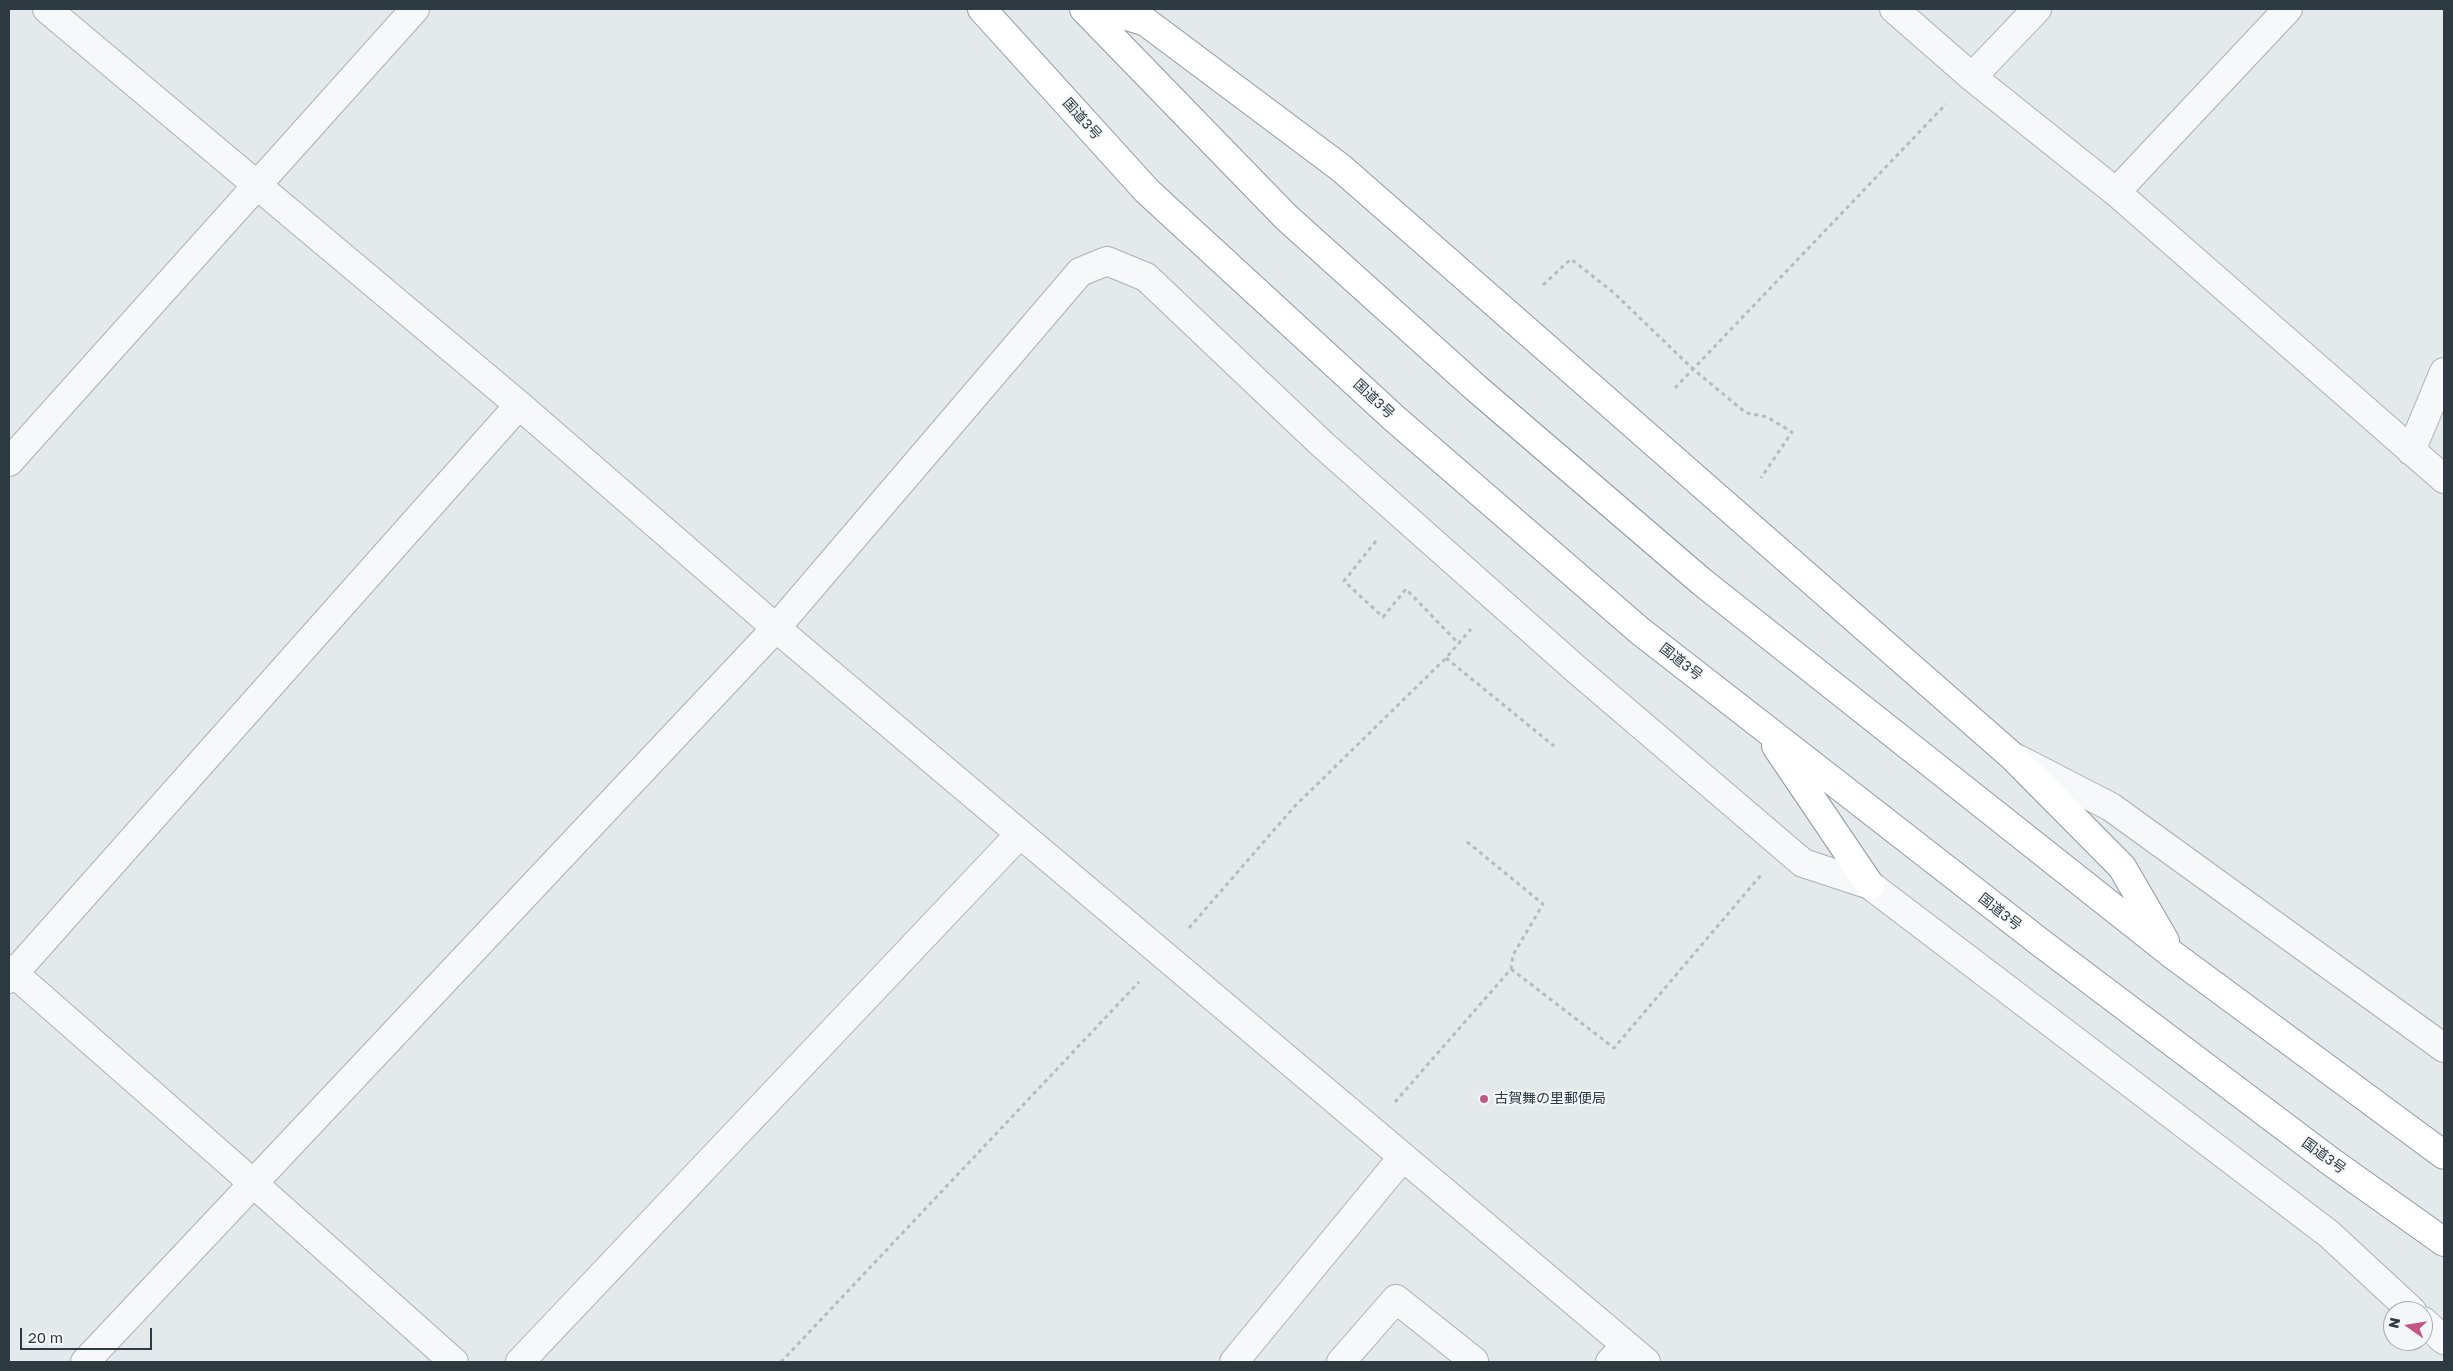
<!DOCTYPE html>
<html>
<head>
<meta charset="utf-8">
<style>
	body { margin:0 }
	#map { position:relative; width:2453px; height:1371px; overflow:hidden; background:#e4e9eb; font-family:"Golos Text",sans-serif }
	canvas { display:block }
	.frame { position:absolute; inset:0; border:10px solid #2d3a41; pointer-events:none }
	.north { position:absolute; left:2383px; top:1301px; width:50px; height:50px; box-sizing:border-box; background:#f4f7f8; border:1px solid #a4abaf; border-radius:50%; rotate:283deg; font-size:14px; font-weight:700; line-height:20px; text-align:center; color:#2d3a41 }
	.north::after { content:''; display:block; margin:auto; width:18px; height:22px; background:#c25785; clip-path:polygon(50% 0,100% 100%,50% 72%,0 100%) }
	.scale { position:absolute; left:20px; top:1328px; width:132px; height:22px; box-sizing:border-box; border:2px solid #2d3a41; border-top:0; padding-left:6px; font-size:15px; line-height:18px; white-space:nowrap; color:#2d3a41; -webkit-text-stroke:4px #f4f7f8; paint-order:stroke }
</style>
</head>
<body>
<div id="map">
<canvas width="2453" height="1371"></canvas>
<div class="frame"></div>
<div class="north">N</div>
<div class="scale">20 m</div>
</div>
<script>
const c = document.querySelector('canvas').getContext('2d');
c.lineJoin = 'round';
const poly = rows => new Path2D(rows.map(r => 'M' + r).join(''));
function stroke(path, color, width, dash) { c.strokeStyle = color; c.lineWidth = width; c.lineCap = dash ? 'butt' : 'round'; c.setLineDash(dash || []); c.stroke(path); }
function label(font, color, halo, rows, align = 'center') {
  c.font = font + ' "Golos Text","Noto Sans JP",sans-serif'; c.lineWidth = 4; c.setLineDash([]); c.textBaseline = 'middle'; c.strokeStyle = halo; c.fillStyle = color; for (const [text, x, y, turn = 0] of rows) {
    c.save(); c.translate(x, y); c.rotate((+turn || 0) * Math.PI / 180); c.textAlign = isNaN(turn) ? turn : align; if (halo) c.strokeText(text, 0, 0); c.fillText(text, 0, 0); c.restore();
  }
}
const path = poly([
	[1543,285,1571,259,1614,293,1693,369,1746,413,1767,417,1792,432,1761,478],
	[1675,388,1946,104],
	[1376,541,1344,581,1383,617,1406,589,1459,644],
	[1446,658,1554,746],
	[1189,928,1294,807,1446,658,1471,629],
	[1511,969,1614,1048,1761,875],
	[1395,1102,1511,969,1513,955,1543,904,1466,841],
	[781,1362,1139,982]
]);
const minor = poly([
	[47,9,519,405,776,628,1646,1362],
	[1894,9,1972,77,2116,192,2444,479],
	[1972,77,2037,9],
	[2116,192,2288,9],
	[2411,451,2444,372],
	[9,462,415,9],
	[2018,759,2111,807,2444,1048],
	[9,969,254,1184,454,1362],
	[9,979,519,405],
	[2423,1321,2444,1340],
	[85,1362,776,628,1080,272,1107,261,1146,277,1322,444,1577,670,1803,863,1870,885,2329,1234,2412,1311],
	[520,1362,1020,834],
	[1234,1362,1402,1158],
	[1341,1362,1396,1299,1474,1361],
	[1610,1362,1626,1345]
]);
const highway = poly([
	[982,9,1147,191,1395,419,1640,631,2041,943,2330,1161,2444,1242],
	[1084,9,1286,217,1476,388,1702,582,2173,955,2444,1155],
	[1104,9,1146,22,1341,168,2012,756,2122,867,2165,941],
	[1776,746,1870,885]
]);
const markers = [
	[1484,1099,5,"#c25785"]
];
const streetNames = [
	["国道3号",1082,119,48],
	["国道3号",1374,399,43],
	["国道3号",1681,662,38],
	["国道3号",2000,912,38],
	["国道3号",2324,1156,36]
];
const poiNames = [
	["古賀舞の里郵便局",1494,1099]
];
stroke(minor, '#a9b1b5', 30);
stroke(highway, '#8d9aa0', 30);
stroke(path, '#b6bbbe', 3, [4, 4]);
stroke(minor, '#f7f8f9', 28);
stroke(highway, '#fff', 28);
for (const [x, y, r, color] of markers) { const dot = new Path2D(); dot.arc(x, y, r, 0, 2 * Math.PI); c.fillStyle = color; c.fill(dot); stroke(dot, '#f4f7f8', 2); }
label('14px', '#2d3a41', '#f4f7f8', streetNames);
label('14px', '#2d3a41', '#f4f7f8', poiNames, 'left');
</script>
</body>
</html>
